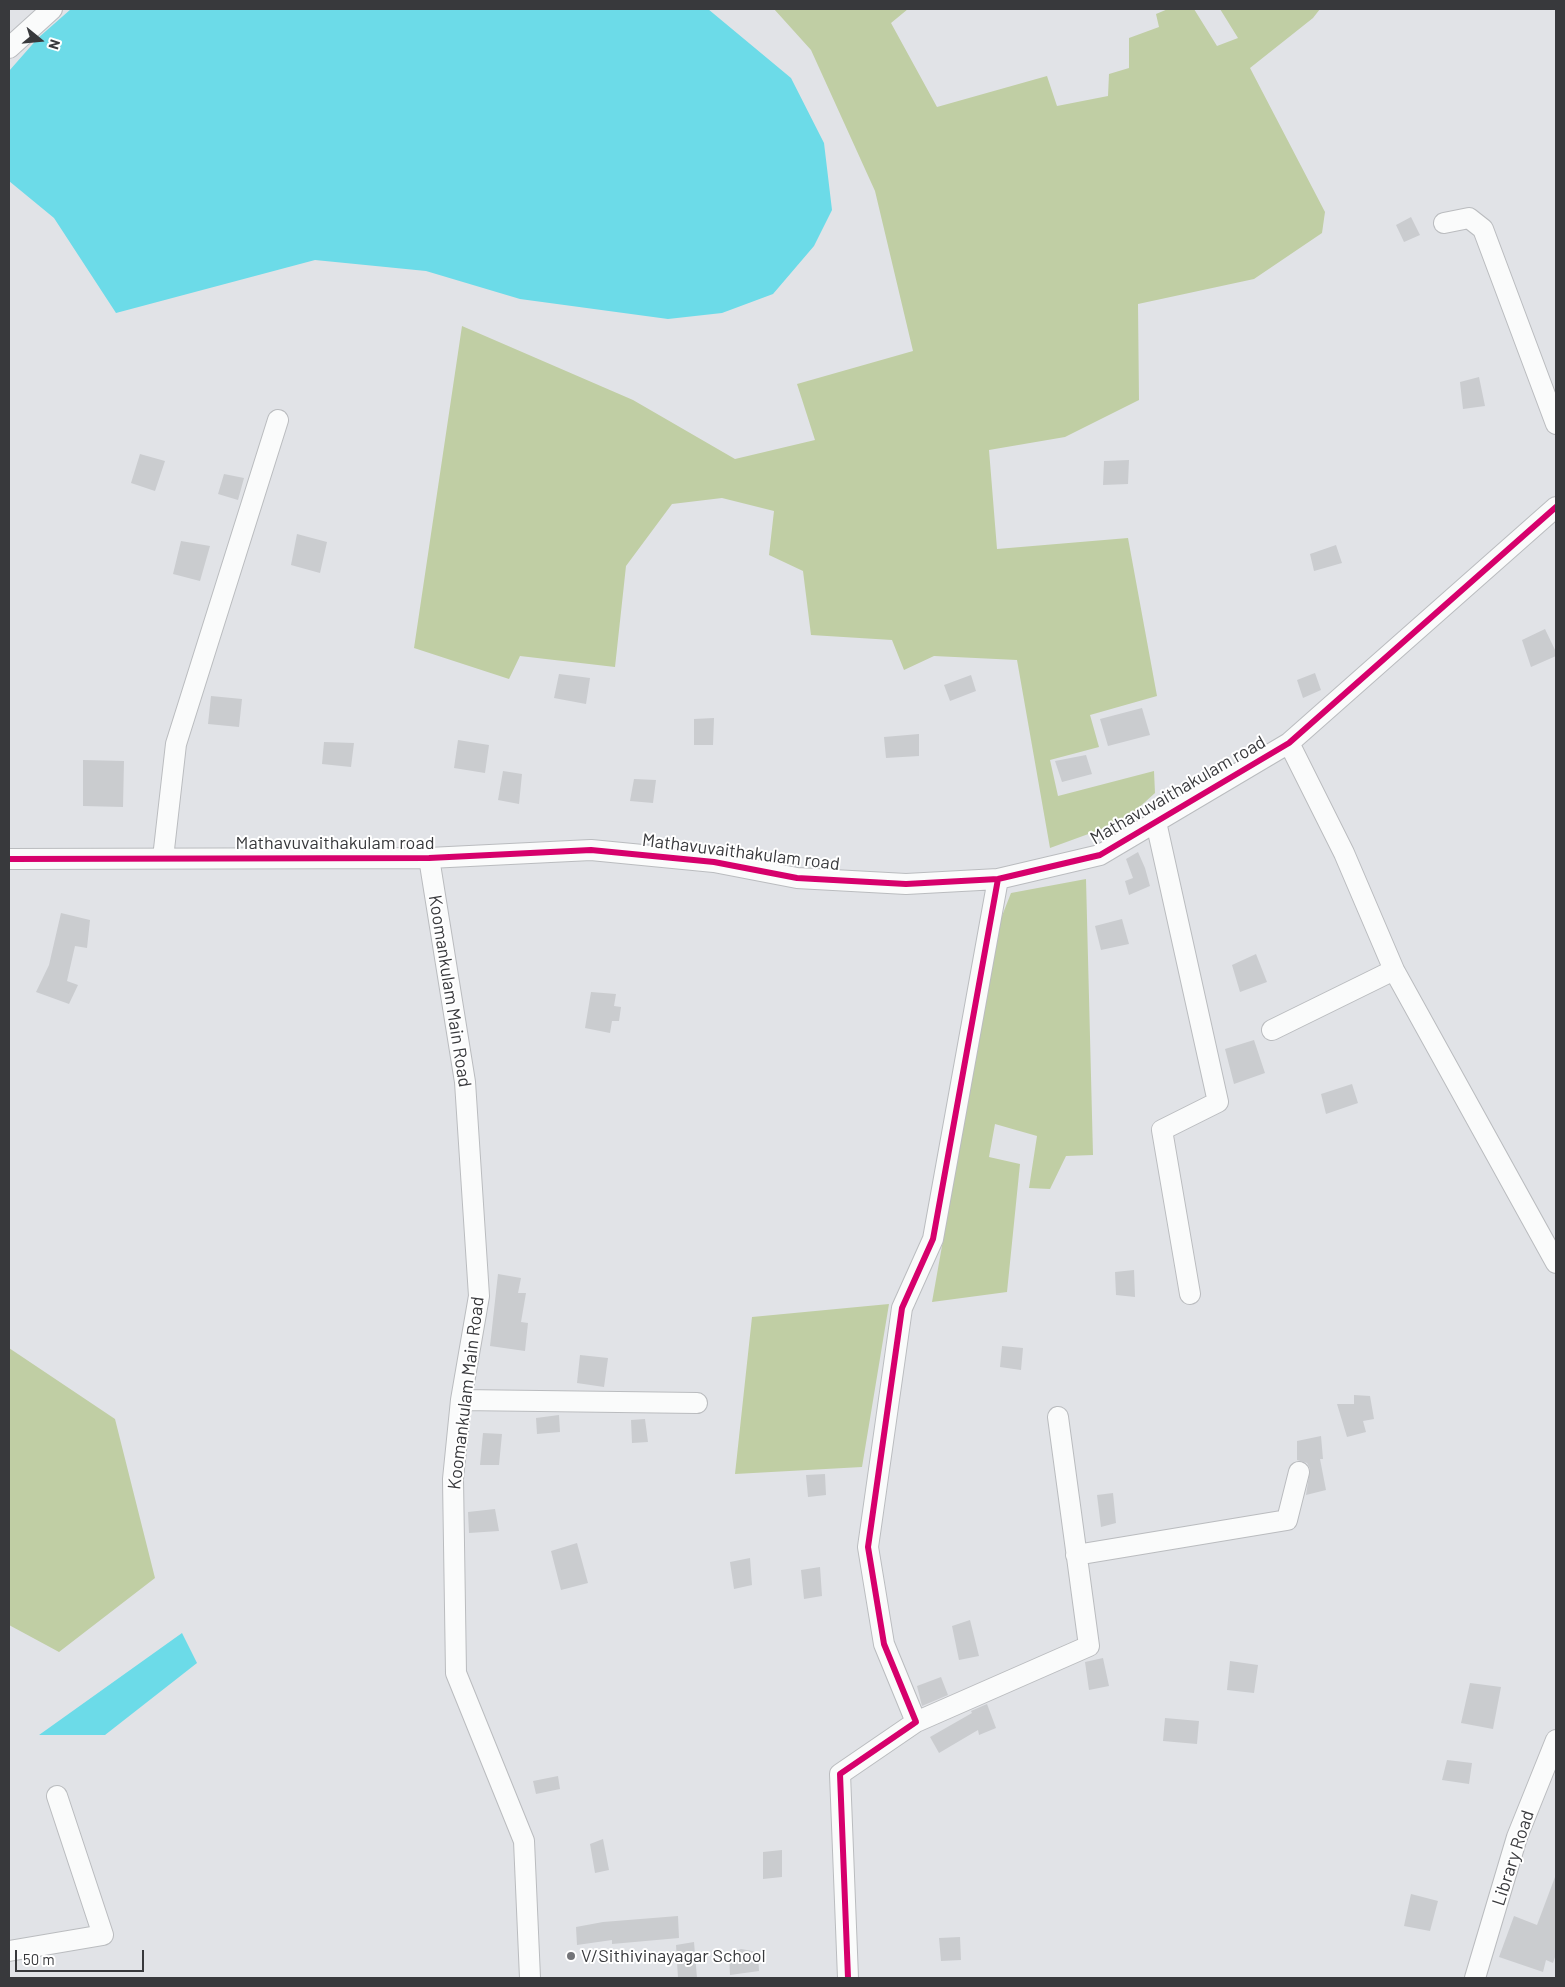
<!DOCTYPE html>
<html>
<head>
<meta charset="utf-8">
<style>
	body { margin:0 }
	#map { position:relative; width:1565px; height:1987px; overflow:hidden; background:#e1e3e7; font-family:Barlow,sans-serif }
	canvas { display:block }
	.frame { position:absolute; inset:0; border:10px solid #38393c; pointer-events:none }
	.north { position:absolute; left:15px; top:15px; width:50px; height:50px; -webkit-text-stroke:4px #fff; paint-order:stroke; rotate:107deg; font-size:14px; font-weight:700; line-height:20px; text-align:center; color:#38393c }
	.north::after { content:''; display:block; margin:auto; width:18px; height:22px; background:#38393c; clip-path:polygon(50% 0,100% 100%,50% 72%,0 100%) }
	.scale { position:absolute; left:15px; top:1950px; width:129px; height:22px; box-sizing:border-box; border:2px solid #38393c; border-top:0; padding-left:6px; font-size:15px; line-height:18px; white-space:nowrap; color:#38393c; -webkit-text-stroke:4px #fff; paint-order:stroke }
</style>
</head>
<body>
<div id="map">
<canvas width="1565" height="1987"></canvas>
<div class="frame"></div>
<div class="north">N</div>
<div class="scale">50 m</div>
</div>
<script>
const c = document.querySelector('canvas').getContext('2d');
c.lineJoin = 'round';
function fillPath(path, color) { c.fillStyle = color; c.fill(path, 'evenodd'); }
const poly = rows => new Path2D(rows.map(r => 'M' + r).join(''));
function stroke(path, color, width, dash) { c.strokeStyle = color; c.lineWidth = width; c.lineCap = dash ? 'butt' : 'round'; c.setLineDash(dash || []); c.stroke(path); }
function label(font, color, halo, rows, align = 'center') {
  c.font = font + ' Barlow,sans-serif'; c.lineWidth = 4; c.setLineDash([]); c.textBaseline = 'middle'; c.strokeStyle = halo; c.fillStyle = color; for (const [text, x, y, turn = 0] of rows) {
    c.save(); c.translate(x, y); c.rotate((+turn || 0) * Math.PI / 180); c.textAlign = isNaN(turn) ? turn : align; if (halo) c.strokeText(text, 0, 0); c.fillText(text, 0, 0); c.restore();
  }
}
const green = poly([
	[774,9,908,9,891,23,937,107,1047,76,1057,106,1108,96,1109,74,1129,68,1129,38,1159,27,1156,14,1168,9,1194,9,1217,46,1238,38,1220,9,1320,9,1313,18,1250,68,1325,212,1322,233,1254,279,1138,304,1139,400,1065,437,989,450,997,549,1128,538,1157,696,1090,715,1099,747,1050,760,1058,796,1154,771,1155,793,1124,821,1050,848,1017,660,934,656,904,670,892,640,811,635,803,571,769,555,774,511,722,498,672,504,626,566,615,667,520,656,509,679,414,648,462,326,633,400,735,459,815,440,797,384,913,351,875,191,811,50],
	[1086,879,1093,1155,1066,1156,1050,1189,1029,1188,1037,1136,995,1124,989,1157,1020,1164,1007,1292,932,1302,1000,921,1011,893],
	[889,1304,862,1467,735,1474,752,1317],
	[9,1348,115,1419,155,1578,59,1652,9,1625]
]);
const water = poly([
	[71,9,708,9,791,78,824,143,832,210,814,246,773,294,722,313,668,319,520,299,426,271,315,260,116,313,54,218,9,181,9,71,38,38],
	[182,1633,197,1663,105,1735,39,1735]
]);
const building = poly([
	[1411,217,1420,235,1404,242,1396,225],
	[1479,377,1485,406,1463,409,1460,382],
	[140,454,165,461,155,491,131,483],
	[1129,460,1128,484,1103,485,1104,461],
	[224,474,244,478,238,500,218,494],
	[297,534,327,542,320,573,291,565],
	[181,541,210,546,200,581,173,574],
	[1336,545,1342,563,1314,571,1310,554],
	[1545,629,1556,652,1556,656,1531,667,1522,640],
	[1315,673,1321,690,1303,698,1297,680],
	[559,674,590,678,586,704,554,698],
	[971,675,976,691,950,701,944,685],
	[211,696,242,699,239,727,208,724],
	[1142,708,1150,735,1108,746,1100,719],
	[714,718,713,745,694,745,694,719],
	[919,734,919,756,886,758,884,737],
	[458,740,489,745,485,773,454,768],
	[324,742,354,743,351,767,322,764],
	[1086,755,1092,774,1062,782,1055,761],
	[83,760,124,761,123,807,83,806],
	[503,771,522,774,519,804,498,800],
	[634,779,656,780,653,803,630,801],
	[1138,852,1145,868,1150,886,1129,895,1125,881,1133,878,1126,859],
	[61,913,90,920,87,948,75,946,67,981,78,985,69,1004,36,992,49,965],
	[1122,919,1129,944,1101,950,1095,926],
	[1256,954,1267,982,1240,992,1232,965],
	[591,992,616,994,614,1006,621,1007,619,1021,612,1021,610,1033,585,1028],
	[1254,1040,1265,1073,1234,1084,1225,1049],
	[1352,1084,1358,1103,1326,1114,1321,1094],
	[1134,1270,1135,1297,1116,1295,1115,1272],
	[498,1274,521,1278,518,1293,526,1293,521,1322,528,1323,525,1351,490,1346],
	[1002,1346,1023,1348,1021,1370,1000,1367],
	[580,1355,608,1358,604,1387,577,1383],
	[1354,1395,1370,1396,1374,1419,1363,1421,1366,1432,1347,1437,1337,1404,1354,1404],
	[559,1415,560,1432,537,1434,536,1418],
	[645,1419,648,1442,632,1443,631,1420],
	[483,1433,502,1434,499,1465,480,1465],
	[1321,1436,1323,1459,1320,1459,1326,1490,1306,1495,1310,1469,1307,1463,1297,1460,1297,1441],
	[825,1474,826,1495,808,1497,806,1475],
	[1113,1493,1116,1523,1101,1527,1097,1495],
	[495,1509,499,1531,469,1533,468,1512],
	[577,1543,588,1583,561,1590,551,1551],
	[750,1558,752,1585,734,1589,730,1562],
	[820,1567,822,1596,804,1599,801,1570],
	[970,1620,979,1656,959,1660,952,1626],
	[1103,1658,1109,1686,1089,1690,1085,1662],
	[1230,1661,1258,1665,1254,1693,1227,1690],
	[941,1677,948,1695,922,1706,917,1686],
	[1470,1683,1501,1687,1493,1729,1461,1723],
	[987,1704,996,1728,979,1735,978,1730,939,1753,930,1737,972,1713,971,1711],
	[1165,1718,1199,1721,1197,1744,1163,1741],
	[1447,1760,1472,1763,1469,1784,1442,1780],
	[558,1776,560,1789,536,1794,533,1781],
	[603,1839,609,1870,595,1873,590,1844],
	[782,1850,782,1877,763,1879,763,1852],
	[1555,1877,1556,1877,1556,1954,1553,1963,1546,1960,1543,1972,1499,1957,1514,1916,1537,1925],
	[1411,1894,1438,1901,1430,1931,1404,1926],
	[678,1916,679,1938,612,1944,612,1940,577,1945,576,1927,603,1922],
	[960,1937,961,1960,941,1961,939,1938],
	[694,1942,697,1978,678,1978,676,1945],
	[741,1949,758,1952,759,1971,730,1975,729,1954]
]);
const minor = poly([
	[9,48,52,9],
	[1444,223,1469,218,1483,229,1556,424],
	[1289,743,1344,853,1394,970,1556,1263],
	[1156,822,1218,1102,1162,1130,1190,1294],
	[163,858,176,744,278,420],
	[429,858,465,1082,479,1296,461,1400,453,1479,456,1673,524,1841,530,1978],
	[9,859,429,858,591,850,714,862,797,878,906,884,998,879,1100,855,1289,743,1556,507],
	[1272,1030,1394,970],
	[461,1400,697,1403],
	[1076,1555,1287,1520,1299,1472],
	[916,1722,1089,1646,1058,1417],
	[9,1951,103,1935,57,1796],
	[848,1978,840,1774,916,1722,884,1644,868,1547,902,1308,933,1239,998,879],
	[1475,1978,1517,1837,1556,1740]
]);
const cycleway = poly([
	[9,859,429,858,591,850,714,862,797,878,906,884,998,879,1100,855,1289,743,1556,507],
	[848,1978,840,1774,916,1722,884,1644,868,1547,902,1308,933,1239,998,879]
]);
const markers = [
	[571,1956,5,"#737478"]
];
const streetNames = [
	["Mathavuvaithakulam road",1178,790,-30],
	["Mathavuvaithakulam road",335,843],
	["Mathavuvaithakulam road",741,852,7],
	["Koomankulam Main Road",450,991,81],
	["Koomankulam Main Road",466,1393,-83],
	["Library Road",1513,1858,-72]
];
const poiNames = [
	["V/Sithivinayagar School",581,1956]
];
fillPath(green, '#c0cea4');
fillPath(water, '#6cdbe8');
fillPath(building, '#cacccf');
stroke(minor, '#babcbf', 22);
stroke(minor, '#fafbfb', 20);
stroke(cycleway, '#d6006c', 6);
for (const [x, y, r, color] of markers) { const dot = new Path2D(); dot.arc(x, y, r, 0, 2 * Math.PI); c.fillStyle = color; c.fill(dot); stroke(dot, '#fff', 2); }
label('18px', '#38393c', '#fff', streetNames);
label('18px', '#38393c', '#fff', poiNames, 'left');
</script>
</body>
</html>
